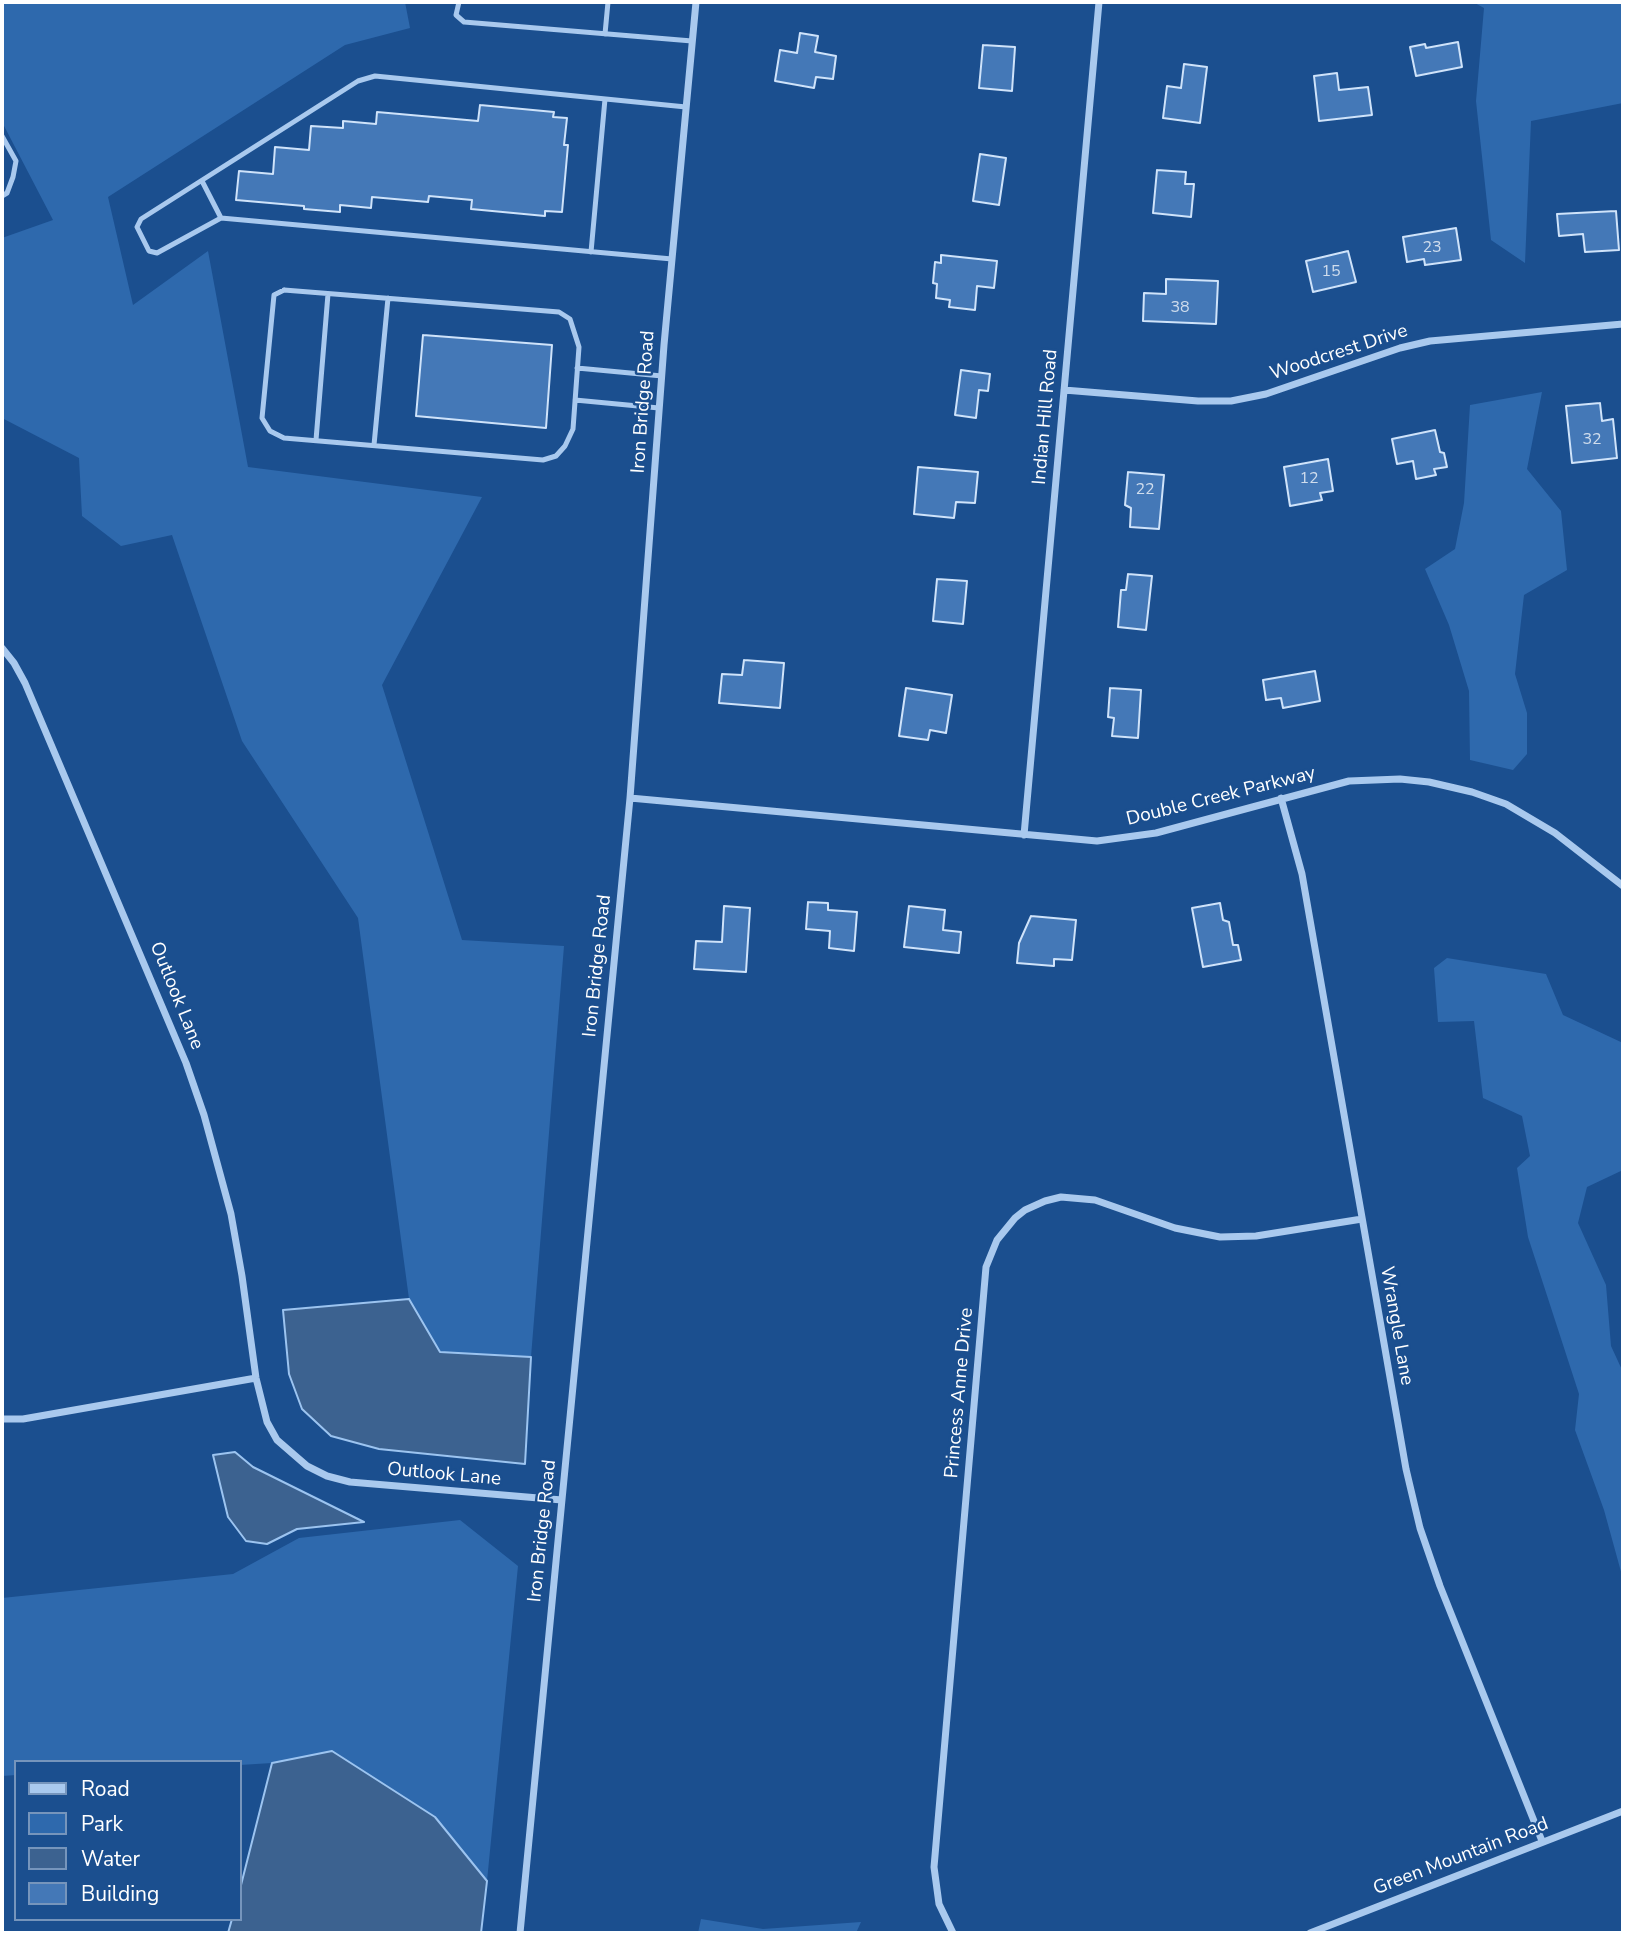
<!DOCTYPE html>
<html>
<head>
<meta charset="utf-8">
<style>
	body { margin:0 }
	#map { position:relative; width:1625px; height:1935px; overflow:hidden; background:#1b4f8f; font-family:"Nunito Sans",sans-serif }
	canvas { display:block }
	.frame { position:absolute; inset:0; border:4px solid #fff; pointer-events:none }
	.legend { position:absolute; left:14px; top:1760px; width:228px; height:161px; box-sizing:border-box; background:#1b4f8f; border:2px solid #7695bc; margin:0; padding:9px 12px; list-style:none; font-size:21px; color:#fff }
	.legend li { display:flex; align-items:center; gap:14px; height:35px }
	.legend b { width:35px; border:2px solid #7695bc }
</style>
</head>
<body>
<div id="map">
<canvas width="1625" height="1935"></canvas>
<div class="frame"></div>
<ul class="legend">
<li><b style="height:9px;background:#a9c9ee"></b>Road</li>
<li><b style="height:19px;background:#2e69ad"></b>Park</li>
<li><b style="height:19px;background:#3c6290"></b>Water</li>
<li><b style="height:19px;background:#4478b7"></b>Building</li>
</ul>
</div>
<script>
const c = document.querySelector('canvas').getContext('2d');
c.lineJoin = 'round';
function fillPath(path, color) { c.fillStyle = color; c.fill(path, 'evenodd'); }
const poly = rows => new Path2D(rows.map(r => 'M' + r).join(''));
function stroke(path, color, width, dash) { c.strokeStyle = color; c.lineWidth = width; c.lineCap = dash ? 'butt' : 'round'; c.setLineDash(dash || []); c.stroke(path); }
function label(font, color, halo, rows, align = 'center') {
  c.font = font + ' "Nunito Sans",sans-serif'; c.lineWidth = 5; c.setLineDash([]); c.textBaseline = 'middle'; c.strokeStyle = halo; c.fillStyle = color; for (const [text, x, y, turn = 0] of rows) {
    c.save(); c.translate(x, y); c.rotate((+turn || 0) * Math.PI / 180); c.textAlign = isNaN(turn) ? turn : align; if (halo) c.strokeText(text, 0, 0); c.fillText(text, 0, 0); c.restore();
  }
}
const green = poly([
	[2,2,405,2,410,28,345,45,108,197,133,305,208,251,248,467,482,497,382,685,462,940,564,946,531,1357,440,1352,409,1299,358,918,242,741,172,535,121,546,82,516,79,458,2,418,2,238,53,220,2,122],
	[1473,2,1623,2,1623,103,1531,121,1525,263,1491,240,1476,101,1484,8],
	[1542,392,1527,469,1561,511,1567,570,1524,595,1515,674,1527,713,1527,754,1513,770,1470,760,1469,691,1449,625,1425,569,1455,549,1464,503,1470,405],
	[1447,958,1546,974,1563,1015,1623,1043,1623,1170,1587,1187,1578,1223,1606,1285,1611,1346,1623,1372,1623,1579,1604,1510,1575,1430,1579,1394,1528,1237,1517,1168,1530,1156,1522,1116,1483,1098,1474,1021,1438,1022,1434,968],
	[460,1520,518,1566,487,1881,435,1817,332,1751,272,1763,240,1765,240,1762,16,1762,16,1775,2,1776,2,1598,233,1574,299,1538],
	[701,1919,763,1929,861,1922,856,1933,698,1933]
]);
const water = poly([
	[409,1299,440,1352,531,1357,525,1464,379,1449,331,1436,302,1409,289,1374,283,1310,409,1299],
	[235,1452,253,1467,364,1522,297,1529,267,1544,246,1541,228,1517,213,1455,235,1452],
	[332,1751,435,1817,487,1881,481,1933,228,1933,232,1919,240,1919,240,1889,272,1763,332,1751]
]);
const building = poly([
	[800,33,818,36,815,52,836,56,833,79,816,77,814,88,775,81,780,50,797,53,800,33],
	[1458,42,1462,67,1416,76,1410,47,1425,44,1426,48,1458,42],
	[983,45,1015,47,1012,91,979,88,983,45],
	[1184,64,1207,67,1200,123,1163,118,1167,86,1181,88,1184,64],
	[1337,73,1339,90,1368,87,1372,115,1319,121,1314,76,1337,73],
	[480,105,554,112,553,117,567,118,564,145,568,145,562,212,545,211,545,216,471,209,472,200,429,196,428,202,372,197,371,208,340,205,340,212,304,209,304,206,236,200,239,171,273,174,275,147,309,150,311,126,343,128,343,121,376,124,377,112,478,121,480,105],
	[980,154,1006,158,999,205,973,201,980,154],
	[1157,170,1186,172,1185,184,1194,184,1191,217,1153,213,1157,170],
	[1616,211,1619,250,1585,252,1583,234,1559,236,1557,214,1616,211],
	[1456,228,1461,260,1425,265,1424,259,1407,262,1403,237,1456,228],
	[1348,251,1356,282,1313,292,1306,261,1348,251],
	[941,255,997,261,994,288,977,286,975,310,949,307,950,300,936,298,937,284,933,283,935,262,941,263,941,255],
	[1166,279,1218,281,1216,324,1143,321,1144,293,1166,294,1166,279],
	[423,335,552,345,546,428,416,416,423,335],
	[961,370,990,374,988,391,979,390,976,418,955,415,961,370],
	[1600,403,1602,421,1613,419,1617,458,1572,463,1566,406,1600,403],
	[1435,430,1440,452,1444,453,1447,467,1434,469,1436,475,1416,479,1413,461,1397,464,1392,439,1435,430],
	[1328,459,1333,491,1320,493,1322,500,1290,506,1284,467,1328,459],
	[918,467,978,472,975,503,956,502,954,518,914,514,918,467],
	[1128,472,1164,475,1159,529,1130,527,1131,508,1125,505,1128,472],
	[1128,574,1152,576,1146,630,1118,627,1121,590,1126,590,1128,574],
	[937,579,967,581,963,624,933,621,937,579],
	[744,660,784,663,780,708,719,703,722,674,742,675,744,660],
	[1315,671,1320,701,1283,708,1281,698,1266,700,1263,680,1315,671],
	[906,688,952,695,946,733,930,730,928,740,899,736,906,688],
	[1110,688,1141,690,1138,738,1112,736,1114,718,1108,717,1110,688],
	[808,902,828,903,828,910,857,912,854,951,829,948,830,931,806,929,808,902],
	[1220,903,1223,920,1229,922,1233,945,1238,945,1241,960,1203,967,1192,908,1220,903],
	[724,906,750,908,746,972,694,969,696,941,722,942,724,906],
	[909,906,945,910,943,930,961,932,959,953,904,947,909,906],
	[1031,916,1076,920,1072,960,1054,959,1054,966,1017,963,1019,943,1031,916]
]);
const lane = poly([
	[459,2,456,15,464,22,692,41],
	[605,34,608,2],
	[2,136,16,161,13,177,7,193,2,196],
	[202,181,221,218],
	[591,252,605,99],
	[672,259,221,218,157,253,149,251,137,227,141,219,358,81,375,76,686,107],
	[284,290,559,312,570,319,579,347,573,429,565,446,556,456,543,460,284,438,270,431,262,418,274,295,284,290],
	[577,368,662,376],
	[575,400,659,408],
	[316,440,328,294],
	[374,445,388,298]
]);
const street = poly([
	[1064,390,1198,401,1231,401,1266,394,1400,348,1430,341,1623,324],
	[2,648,14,663,25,683,186,1063,204,1115,231,1214,242,1276,256,1378,267,1422,277,1440,307,1466,327,1476,350,1482,562,1500],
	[630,798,1097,841,1156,833,1349,781,1400,779,1429,782,1472,792,1506,804,1555,833,1623,886],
	[1281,798,1302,874,1406,1469,1420,1528,1440,1586,1542,1841],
	[1024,835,1099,2],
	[2,1419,23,1419,256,1378],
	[520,1933,630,798,664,345,696,2],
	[953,1933,939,1904,934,1867,986,1267,997,1240,1015,1218,1025,1210,1045,1201,1061,1197,1095,1200,1175,1228,1220,1237,1256,1236,1362,1219],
	[1310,1933,1623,1811]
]);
const numberNames = [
	["23",1432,248],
	["15",1331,272],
	["38",1180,308],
	["32",1592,440],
	["12",1309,479],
	["22",1145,490]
];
const streetNames = [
	["Woodcrest Drive",1339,353,-18],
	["Iron Bridge Road",644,402,-86],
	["Indian Hill Road",1046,417,-85],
	["Double Creek Parkway",1221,797,-14],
	["Iron Bridge Road",598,966,-84],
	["Outlook Lane",176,996,68],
	["Wrangle Lane",1396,1326,80],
	["Princess Anne Drive",960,1393,-85],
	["Outlook Lane",444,1475,5],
	["Iron Bridge Road",543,1531,-84],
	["Green Mountain Road",1461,1857,-21]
];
fillPath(green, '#2e69ad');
fillPath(water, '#3c6290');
stroke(water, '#9cc4f0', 2);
fillPath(building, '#4478b7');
stroke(building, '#cfe3fa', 2);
stroke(lane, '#a9c9ee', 5);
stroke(street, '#a9c9ee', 7);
label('16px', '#d0dded', null, numberNames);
label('19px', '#fff', '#1b4f8f', streetNames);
</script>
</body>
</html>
